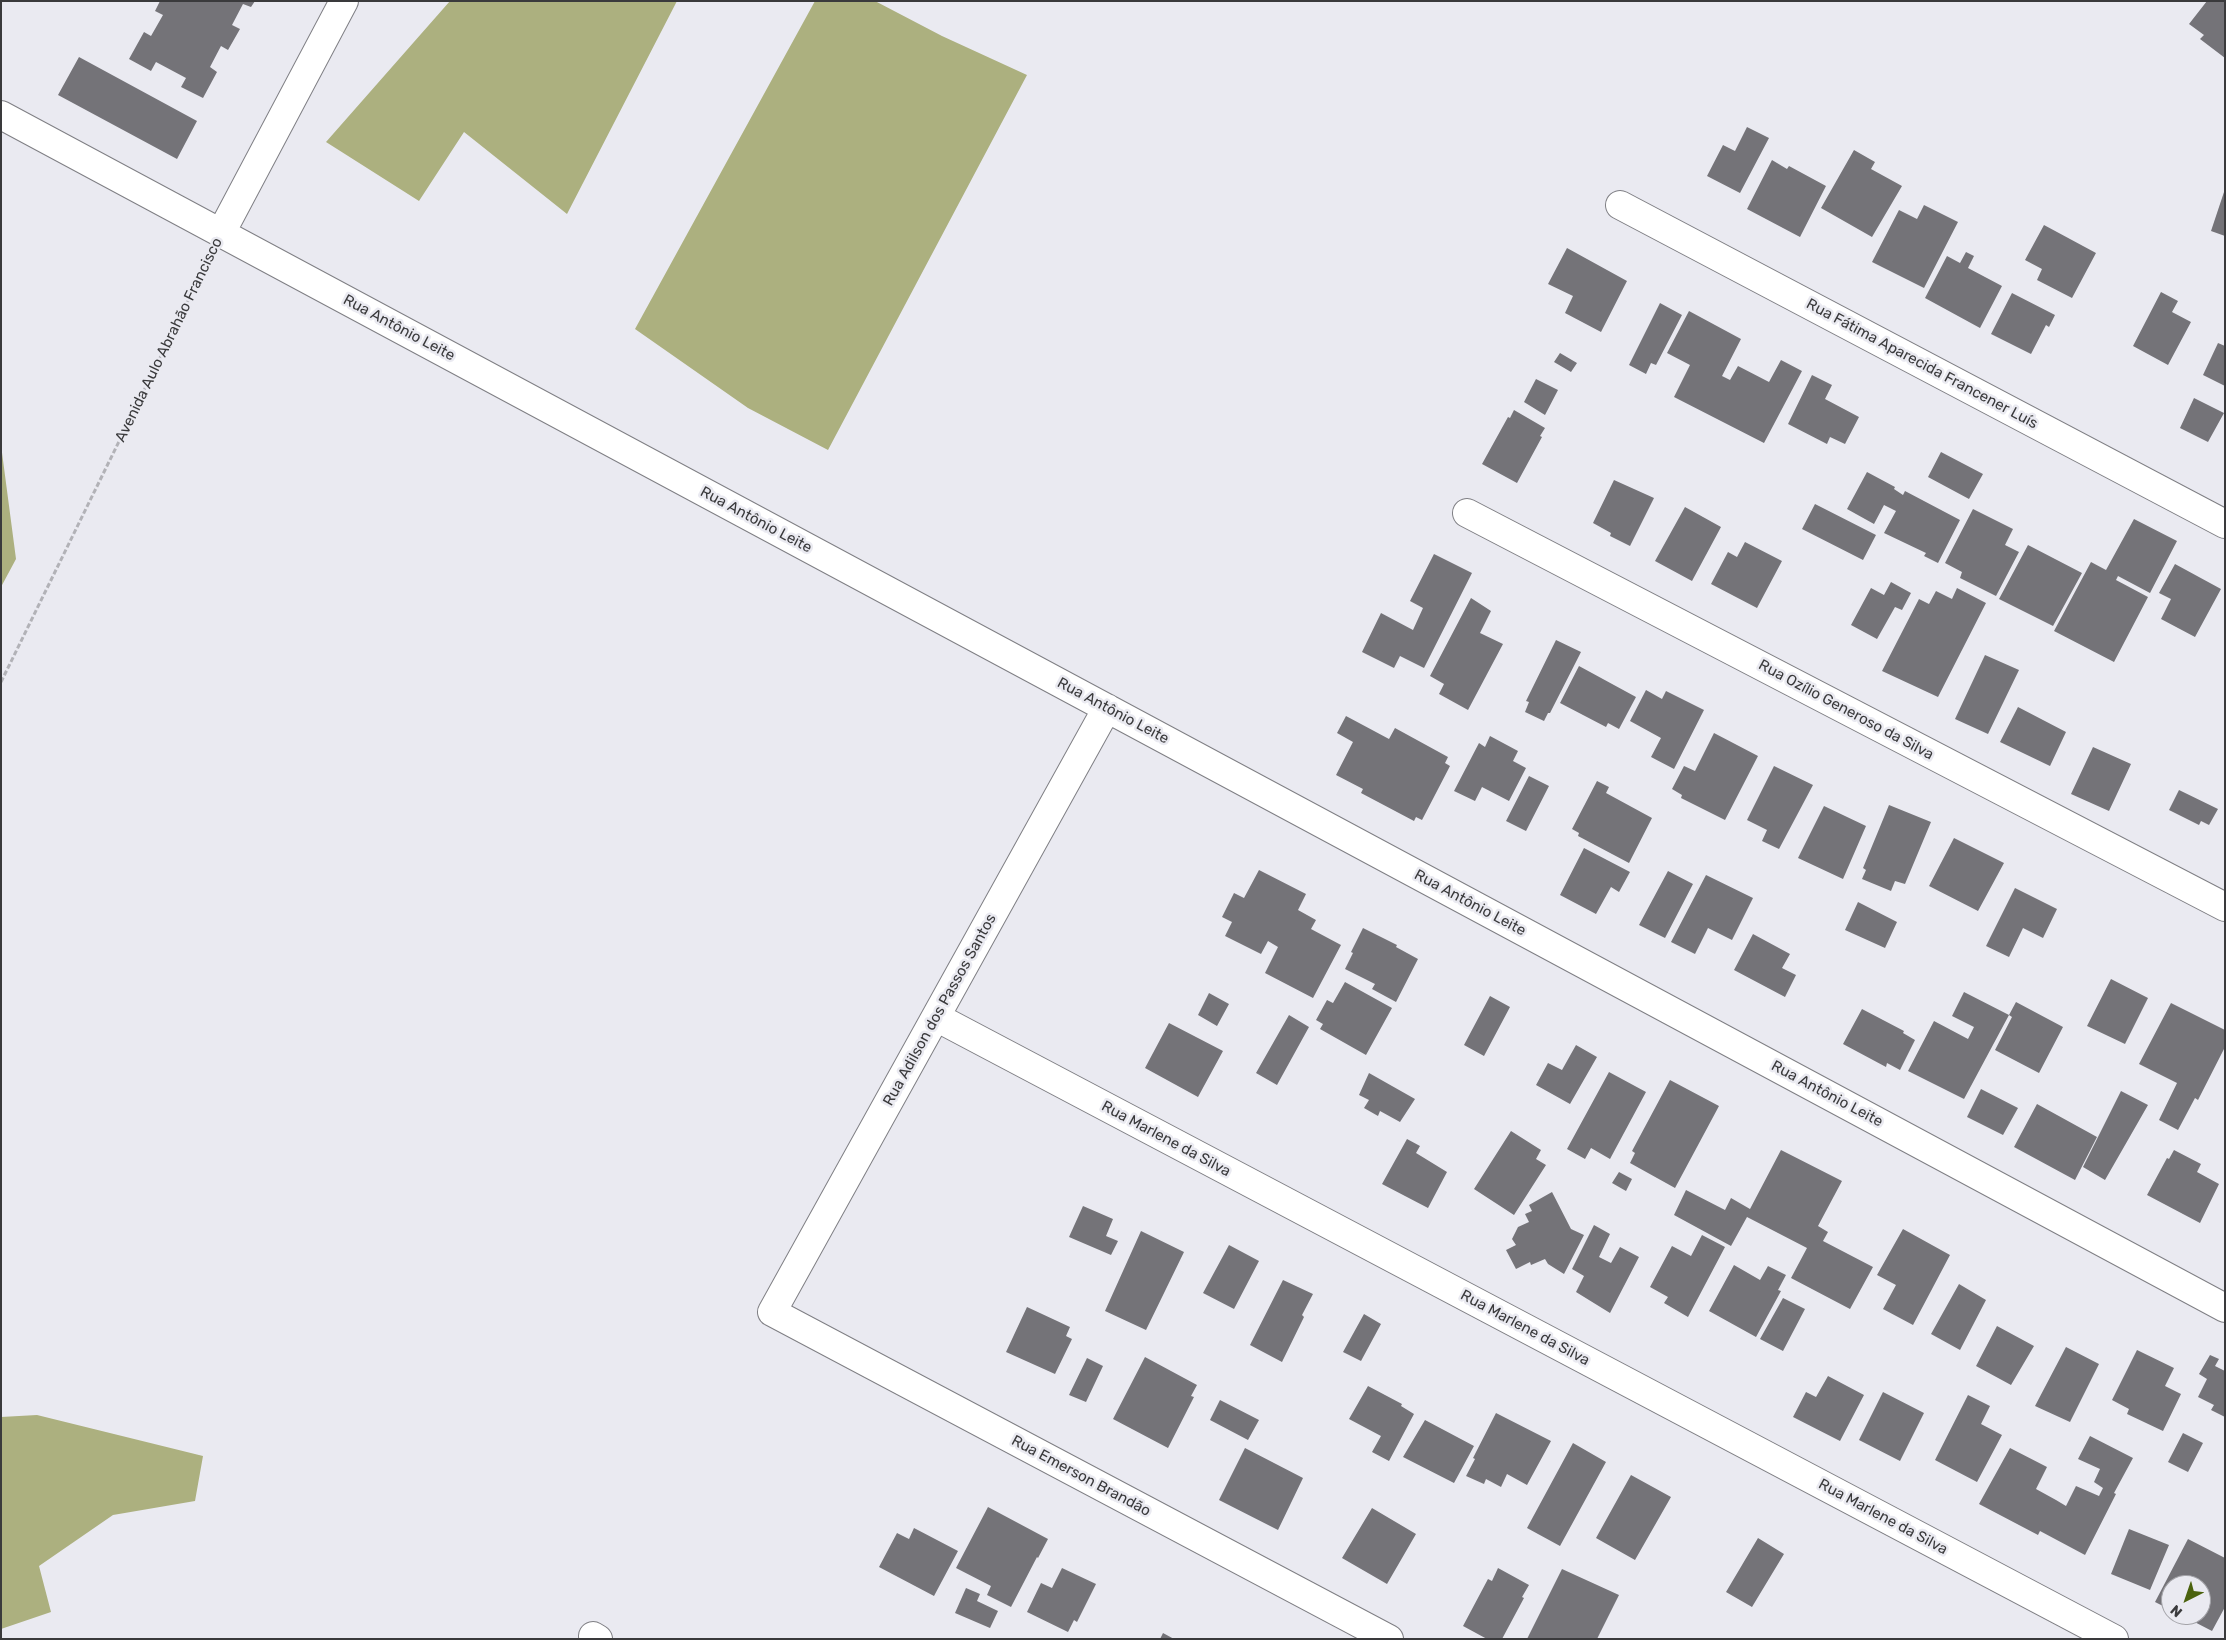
<!DOCTYPE html>
<html>
<head>
<meta charset="utf-8">
<style>
	body { margin:0 }
	#map { position:relative; width:2226px; height:1640px; overflow:hidden; background:#eaeaf1; font-family:Rubik,sans-serif }
	canvas { display:block }
	.frame { position:absolute; inset:0; border:2px solid #3a3a3c; pointer-events:none }
	.north { position:absolute; left:2161px; top:1575px; width:50px; height:50px; box-sizing:border-box; background:#eaeaf1; border:1px solid #a4a4a9; border-radius:50%; rotate:221deg; font-size:14px; font-weight:700; line-height:20px; text-align:center; color:#3a3a3c }
	.north::after { content:''; display:block; margin:auto; width:18px; height:22px; background:#4b620e; clip-path:polygon(50% 0,100% 100%,50% 72%,0 100%) }
</style>
</head>
<body>
<div id="map">
<canvas width="2226" height="1640"></canvas>
<div class="frame"></div>
<div class="north">N</div>
</div>
<script>
const c = document.querySelector('canvas').getContext('2d');
c.lineJoin = 'round';
function fillPath(path, color) { c.fillStyle = color; c.fill(path, 'evenodd'); }
const poly = rows => new Path2D(rows.map(r => 'M' + r).join(''));
function stroke(path, color, width, dash) { c.strokeStyle = color; c.lineWidth = width; c.lineCap = dash ? 'butt' : 'round'; c.setLineDash(dash || []); c.stroke(path); }
function label(font, color, halo, rows, align = 'center') {
  c.font = font + ' Rubik,sans-serif'; c.lineWidth = 5; c.setLineDash([]); c.textBaseline = 'middle'; c.strokeStyle = halo; c.fillStyle = color; for (const [text, x, y, turn = 0] of rows) {
    c.save(); c.translate(x, y); c.rotate((+turn || 0) * Math.PI / 180); c.textAlign = isNaN(turn) ? turn : align; if (halo) c.strokeText(text, 0, 0); c.fillText(text, 0, 0); c.restore();
  }
}
const forest = poly([
	[450,1,677,1,567,214,464,132,419,201,326,142],
	[815,1,875,1,942,36,1027,75,828,450,748,408,635,329],
	[1,445,16,559,1,587],
	[37,1415,203,1456,195,1501,113,1515,39,1566,51,1612,1,1629,1,1417]
]);
const building = poly([
	[160,1,255,1,251,7,243,4,232,25,240,29,228,50,221,46,210,67,217,72,203,98,181,87,186,78,156,62,151,71,129,59,144,32,151,36,163,15,155,11],
	[2207,1,2225,2,2225,58,2200,39,2204,35,2189,24],
	[79,57,197,121,177,159,58,95],
	[1747,127,1769,138,1740,193,1707,176,1723,145,1735,151],
	[1854,150,1875,162,1871,169,1902,186,1872,237,1821,208],
	[1772,160,1787,169,1789,166,1826,186,1800,237,1747,209],
	[2225,189,2225,236,2211,231],
	[1924,205,1958,222,1924,288,1872,262,1899,210,1917,219],
	[2044,225,2096,253,2072,298,2037,280,2042,269,2025,260],
	[1567,248,1627,281,1601,332,1565,313,1573,296,1548,284],
	[1966,252,1974,256,1968,268,2002,286,1980,328,1925,298,1947,256,1960,263],
	[2161,292,2178,301,2172,312,2191,322,2168,365,2133,346],
	[2012,293,2055,315,2049,327,2046,325,2031,354,1991,334],
	[1660,303,1682,315,1656,365,1651,363,1646,374,1629,365],
	[1689,311,1741,339,1722,376,1730,380,1738,366,1769,382,1781,360,1802,371,1764,443,1674,397,1690,365,1667,353],
	[2218,343,2225,346,2225,386,2203,375],
	[1560,353,1577,363,1571,372,1554,362],
	[1812,375,1832,385,1825,399,1859,417,1845,444,1830,437,1827,444,1788,424],
	[1536,379,1558,390,1545,415,1524,402],
	[2194,398,2224,413,2208,442,2180,428],
	[1514,410,1545,428,1540,436,1542,437,1517,483,1482,464,1508,417,1510,418],
	[1941,452,1983,474,1969,499,1928,477],
	[1867,472,1895,487,1894,489,1903,495,1905,491,1960,520,1938,563,1924,556,1926,553,1884,533,1896,511,1884,505,1874,524,1847,509],
	[1614,480,1654,498,1630,546,1610,536,1611,533,1593,523],
	[1815,504,1876,535,1863,560,1802,529],
	[1685,507,1721,527,1692,581,1655,561],
	[1973,509,2013,529,2005,545,2019,552,1996,596,1960,578,1962,572,1945,563],
	[2134,519,2177,541,2150,593,2118,576,2116,580,2148,597,2114,662,2054,631,2091,562,2106,570],
	[1745,542,1782,561,1757,608,1711,584,1728,552,1737,557],
	[2028,545,2082,573,2053,626,1999,599],
	[1434,554,1472,573,1424,668,1400,656,1394,668,1362,652,1381,613,1413,630,1423,608,1410,601],
	[2175,564,2221,589,2195,637,2161,619,2171,599,2159,593],
	[1891,582,1911,593,1902,610,1895,607,1877,639,1851,625,1871,588,1884,595],
	[1957,588,1986,603,1938,697,1882,671,1919,599,1929,604,1936,591,1952,599],
	[1471,598,1491,611,1480,633,1503,644,1468,710,1439,694,1444,684,1430,676],
	[1556,640,1581,652,1550,713,1548,713,1544,721,1525,712,1529,702,1526,701],
	[1985,655,2019,670,1988,734,1955,719],
	[1579,666,1636,697,1619,729,1608,723,1606,727,1560,703],
	[1646,690,1662,699,1666,691,1704,710,1674,769,1651,757,1661,738,1630,721],
	[2018,707,2066,732,2050,766,2000,742],
	[1346,716,1389,739,1395,728,1448,757,1445,763,1450,766,1422,820,1416,817,1414,821,1361,793,1363,789,1336,775,1353,742,1337,733],
	[1714,733,1758,756,1725,820,1681,798,1682,795,1672,789,1684,766,1695,771],
	[1490,736,1518,751,1513,761,1526,768,1509,801,1482,787,1475,801,1454,791,1479,743,1485,747],
	[2093,747,2131,764,2109,811,2071,794],
	[1774,766,1813,785,1779,849,1762,841,1767,830,1747,820],
	[1529,776,1549,786,1526,831,1506,821],
	[1597,781,1609,787,1606,793,1652,818,1629,863,1578,836,1579,833,1572,829],
	[2179,790,2218,809,2209,825,2201,821,2199,825,2169,810],
	[1889,805,1931,822,1905,884,1895,881,1891,891,1862,879,1866,870,1863,868],
	[1824,806,1866,826,1843,879,1798,858],
	[1954,838,2004,863,1978,911,1929,886],
	[1584,848,1630,872,1619,892,1611,887,1596,914,1560,895],
	[1259,870,1306,894,1298,910,1316,920,1311,929,1341,945,1313,998,1265,973,1278,947,1268,941,1261,954,1225,936,1232,922,1222,917,1234,893,1244,898],
	[1668,871,1693,884,1665,938,1639,925],
	[1706,875,1753,898,1732,940,1708,928,1695,954,1671,942],
	[2015,888,2057,909,2043,938,2023,928,2009,957,1986,946],
	[1858,902,1897,922,1885,948,1845,930],
	[1363,928,1397,945,1396,947,1418,959,1396,1002,1372,989,1375,984,1345,969,1353,953,1351,952],
	[1753,934,1790,954,1782,968,1796,975,1785,997,1734,970],
	[2111,979,2148,998,2125,1044,2087,1026],
	[1345,982,1392,1008,1366,1055,1320,1029,1323,1024,1316,1020,1327,1000,1333,1003],
	[1964,992,2009,1015,1964,1099,1908,1071,1934,1021,1968,1039,1974,1027,1952,1016],
	[1209,993,1229,1004,1217,1026,1198,1015],
	[1490,996,1510,1007,1484,1056,1464,1045],
	[2016,1002,2063,1027,2039,1073,1995,1050,2012,1017,2009,1015],
	[2171,1003,2225,1030,2225,1047,2198,1100,2195,1098,2178,1130,2159,1120,2177,1083,2139,1064],
	[1862,1009,1904,1031,1903,1033,1915,1040,1900,1070,1887,1063,1886,1067,1843,1044],
	[1289,1015,1309,1027,1277,1085,1256,1073],
	[1169,1023,1223,1051,1198,1097,1145,1068],
	[1576,1045,1597,1057,1570,1104,1536,1085,1548,1063,1562,1070],
	[1609,1072,1646,1092,1610,1159,1591,1148,1585,1159,1567,1149],
	[1369,1073,1415,1099,1400,1122,1380,1111,1378,1116,1364,1108,1369,1100,1359,1095],
	[1670,1080,1719,1106,1675,1188,1630,1163,1635,1153,1632,1151],
	[1981,1089,2018,1108,2003,1135,1967,1117],
	[2121,1091,2148,1105,2105,1180,2083,1167],
	[2037,1104,2097,1137,2075,1180,2014,1147],
	[1511,1131,1541,1150,1536,1159,1546,1165,1514,1215,1474,1189],
	[1407,1139,1420,1146,1416,1153,1447,1172,1428,1208,1382,1184],
	[1781,1150,1842,1181,1818,1226,1828,1232,1823,1241,1873,1267,1850,1309,1791,1278,1807,1248,1747,1217,1731,1246,1674,1215,1686,1190,1725,1210,1731,1198,1750,1209],
	[2174,1150,2201,1164,2197,1172,2219,1184,2200,1223,2147,1195,2167,1158,2169,1159],
	[1619,1172,1632,1179,1626,1191,1612,1183],
	[1552,1192,1571,1229,1584,1235,1564,1274,1548,1264,1545,1259,1531,1265,1530,1262,1516,1269,1506,1250,1516,1245,1512,1239,1518,1227,1529,1222,1525,1214,1532,1211,1529,1205],
	[1083,1206,1113,1219,1106,1236,1118,1241,1111,1255,1069,1237],
	[1594,1225,1610,1234,1599,1257,1611,1263,1620,1247,1639,1257,1610,1313,1576,1292,1584,1276,1572,1269],
	[1903,1229,1950,1255,1913,1325,1883,1309,1896,1285,1877,1275],
	[1141,1231,1184,1252,1146,1330,1105,1311],
	[1702,1235,1725,1247,1688,1317,1664,1303,1668,1297,1650,1287,1672,1246,1691,1256],
	[1229,1245,1259,1261,1234,1309,1203,1293],
	[1734,1265,1760,1280,1768,1266,1786,1275,1778,1290,1781,1291,1756,1337,1709,1311],
	[1283,1280,1313,1294,1302,1315,1304,1317,1282,1362,1250,1345],
	[1959,1284,1986,1300,1960,1350,1931,1334],
	[1783,1298,1805,1309,1783,1351,1760,1339],
	[1027,1307,1070,1327,1066,1336,1072,1339,1055,1374,1006,1352],
	[1364,1314,1381,1324,1361,1361,1343,1352],
	[1997,1326,2034,1346,2011,1385,1976,1366],
	[2066,1347,2099,1364,2070,1422,2035,1406],
	[2137,1350,2174,1368,2165,1386,2181,1394,2163,1431,2127,1414,2129,1409,2112,1400],
	[2210,1355,2219,1359,2215,1366,2225,1371,2225,1417,2211,1410,2214,1405,2198,1397,2207,1379,2199,1374],
	[1145,1357,1197,1385,1191,1396,1194,1397,1168,1448,1113,1419],
	[1087,1358,1103,1366,1086,1402,1069,1395],
	[1828,1376,1864,1395,1840,1441,1793,1417,1806,1392,1816,1397],
	[1368,1386,1402,1404,1401,1406,1414,1414,1389,1461,1372,1452,1381,1436,1349,1419],
	[1883,1392,1924,1413,1900,1461,1859,1440],
	[1968,1395,1990,1406,1981,1424,2002,1435,1977,1482,1935,1460],
	[1220,1400,1259,1420,1248,1440,1210,1420],
	[1496,1413,1551,1441,1527,1485,1507,1474,1501,1487,1486,1479,1484,1484,1466,1476,1475,1459,1473,1458],
	[1425,1420,1474,1446,1454,1483,1403,1457],
	[2183,1433,2203,1443,2188,1472,2168,1462],
	[2090,1436,2133,1458,2114,1493,2116,1494,2085,1555,2040,1531,2038,1535,1979,1504,2010,1448,2047,1467,2036,1489,2056,1500,2066,1506,2076,1486,2099,1496,2103,1488,2094,1482,2100,1469,2078,1459],
	[1573,1443,1606,1462,1560,1546,1527,1528],
	[1245,1448,1303,1478,1278,1530,1219,1500],
	[1631,1475,1671,1497,1635,1560,1596,1538],
	[988,1507,1048,1539,1038,1558,1037,1557,1011,1607,987,1595,991,1586,956,1568],
	[1372,1508,1416,1534,1387,1584,1342,1558],
	[914,1528,958,1551,934,1596,879,1567,897,1533,909,1539],
	[2129,1529,2169,1545,2150,1590,2111,1574],
	[1758,1538,1784,1554,1752,1607,1726,1592],
	[2188,1539,2225,1558,2225,1607,2212,1631,2181,1615,2201,1615,2201,1585,2171,1585,2171,1610,2155,1602],
	[1062,1568,1096,1584,1077,1622,1074,1620,1068,1632,1027,1612,1041,1583,1052,1588],
	[1498,1568,1529,1585,1522,1597,1524,1598,1502,1639,1487,1639,1463,1626,1488,1579,1492,1581],
	[1562,1569,1619,1595,1597,1639,1527,1639],
	[966,1588,980,1594,977,1601,998,1611,990,1628,955,1613],
	[1163,1633,1174,1639,1160,1639]
]);
const path = poly([
	[1,682,207,262]
]);
const minor = poly([
	[1,115,2225,1308],
	[1620,205,2225,524],
	[221,233,344,1],
	[1467,513,2225,907],
	[1107,708,772,1312,1389,1639],
	[936,1017,2114,1639],
	[593,1636,598,1639]
]);
const streetNames = [
	["Rua Antônio Leite",399,328,28],
	["Avenida Aulo Abrahão Francisco",169,340,-64],
	["Rua Fátima Aparecida Francener Luís",1922,364,28],
	["Rua Antônio Leite",756,520,28],
	["Rua Ozílio Generoso da Silva",1846,710,28],
	["Rua Antônio Leite",1113,711,28],
	["Rua Antônio Leite",1470,903,28],
	["Rua Adilson dos Passos Santos",940,1010,-61],
	["Rua Antônio Leite",1827,1094,28],
	["Rua Marlene da Silva",1166,1139,28],
	["Rua Marlene da Silva",1525,1328,28],
	["Rua Emerson Brandão",1081,1476,28],
	["Rua Marlene da Silva",1883,1517,28]
];
fillPath(forest, '#acb07f');
fillPath(building, '#747378');
stroke(minor, '#7f7f84', 30);
stroke(path, '#b2b2b7', 3, [5, 2.5]);
stroke(minor, '#fff', 28);
label('15px', '#3a3a3c', '#eaeaf1', streetNames);
</script>
</body>
</html>
